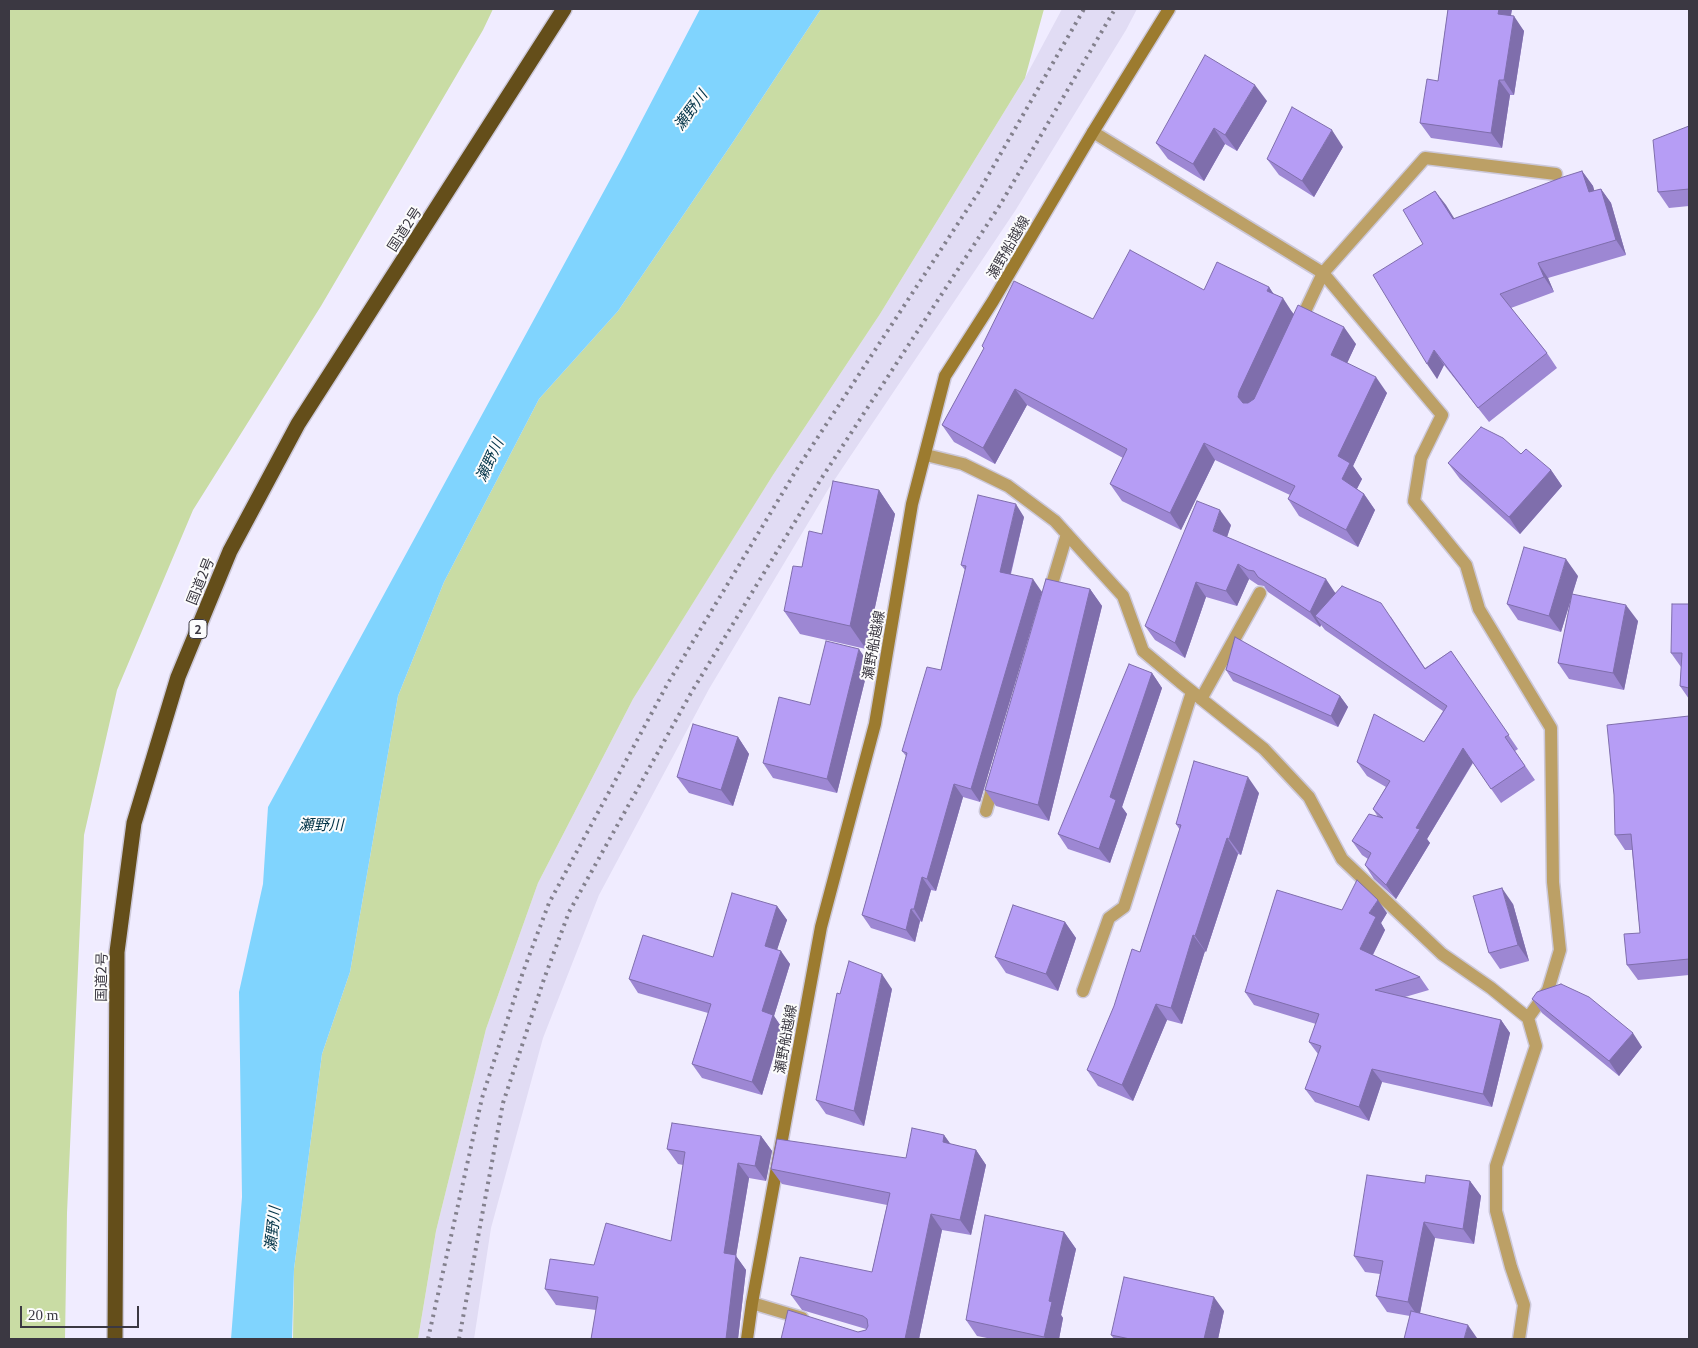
<!DOCTYPE html>
<html>
<head>
<meta charset="utf-8">
<style>
	body { margin:0 }
	#map { position:relative; width:1698px; height:1348px; overflow:hidden; background:#f0ecff; font-family:Georgia,serif }
	canvas { display:block }
	.frame { position:absolute; inset:0; border:10px solid #3b3842; pointer-events:none }
	.scale { position:absolute; left:20px; top:1306px; width:119px; height:22px; box-sizing:border-box; border:2px solid #3b3842; border-top:0; padding-left:6px; font-size:15px; line-height:18px; white-space:nowrap; color:#3b3842; -webkit-text-stroke:4px #fcfcfc; paint-order:stroke }
</style>
</head>
<body>
<div id="map">
<canvas width="1698" height="1348"></canvas>
<div class="frame"></div>
<div class="scale">20 m</div>
</div>
<script>
const c = document.querySelector('canvas').getContext('2d');
c.lineJoin = 'round';
function fillPath(path, color) { c.fillStyle = color; c.fill(path, 'evenodd'); }
const poly = rows => new Path2D(rows.map(r => 'M' + r).join(''));
function stroke(path, color, width, dash) { c.strokeStyle = color; c.lineWidth = width; c.lineCap = dash ? 'butt' : 'round'; c.setLineDash(dash || []); c.stroke(path); }
function label(font, color, halo, rows, align = 'center') {
  c.font = font + ' Georgia,"Noto Sans JP",serif'; c.lineWidth = 4; c.setLineDash([]); c.textBaseline = 'middle'; c.strokeStyle = halo; c.fillStyle = color; for (const [text, x, y, turn = 0] of rows) {
    c.save(); c.translate(x, y); c.rotate((+turn || 0) * Math.PI / 180); c.textAlign = isNaN(turn) ? turn : align; if (halo) c.strokeText(text, 0, 0); c.fillText(text, 0, 0); c.restore();
  }
}
const built = poly([
	[1062,9,1137,9,1126,30,1015,211,829,488,709,689,599,895,543,1038,491,1228,474,1339,418,1339,436,1231,486,1029,538,883,633,699,773,475,880,314,1025,78]
]);
const green = poly([
	[9,9,493,9,483,30,321,306,193,510,117,690,84,835,67,1213,65,1339,9,1339],
	[821,9,1044,9,1025,78,880,314,773,475,633,699,538,883,486,1029,436,1231,418,1339,293,1339,294,1269,322,1054,350,972,398,696,444,582,539,399,618,311,733,142]
]);
const water = poly([
	[700,9,821,9,733,142,618,311,539,399,444,582,398,696,350,972,322,1054,294,1269,292,1339,231,1339,242,1197,239,992,263,884,268,807,622,158]
]);
const street = poly([
	[1093,132,1323,273,1442,415,1421,458,1414,501,1466,565,1479,609,1551,728,1553,882,1560,950,1548,990,1528,1018,1536,1046,1496,1166,1496,1211,1511,1267,1524,1305,1519,1339],
	[1299,324,1323,273,1425,158,1556,174],
	[926,455,963,464,1008,486,1055,521,1123,596,1143,651,1180,682,1264,749,1309,797,1342,859,1442,954,1491,988,1528,1018],
	[1048,597,1067,534],
	[1201,699,1260,593],
	[986,811,994,782],
	[1083,991,1109,918,1124,907,1192,692],
	[752,1303,802,1318]
]);
const secondary = poly([
	[747,1339,752,1303,821,927,875,724,912,504,945,376,993,301,1093,132,1169,9]
]);
const highway = poly([
	[115,1339,117,952,134,823,178,677,230,551,298,424,564,9]
]);
const rail = poly([
	[428,1339,482,1098,523,972,549,903,668,683,797,469,978,193,1084,9],
	[459,1339,503,1103,544,979,569,912,691,693,821,479,1000,205,1115,9]
]);
const wall = poly([
	[1448,9,1512,9,1511,16,1524,31,1514,95,1510,95,1502,148,1431,138,1420,123,1438,81],
	[1267,101,1237,151,1225,144,1204,181,1168,159,1156,143],
	[1689,126,1689,206,1669,208,1658,192],
	[1343,147,1314,197,1279,175,1267,159],
	[1582,171,1593,186,1594,191,1601,189,1611,203,1626,255,1548,278,1554,292,1511,308,1547,353,1557,368,1489,422,1444,365,1437,379,1423,244,1435,191,1454,219],
	[1269,287,1273,293,1294,314,1356,344,1347,363,1387,393,1353,466,1362,479,1357,489,1364,494,1375,510,1358,547,1299,516,1288,499,1290,495,1215,460,1181,530,1122,501,1110,484,1123,458,1027,405,995,464,954,442,942,425,984,349,982,346,1093,319,1204,290],
	[1448,463,1551,470,1562,486,1520,534,1460,479],
	[879,490,895,514,866,649,800,634,784,611,802,567,822,534],
	[1024,517,1011,574,1042,592,980,802,963,797,936,891,931,890,922,922,920,921,915,942,871,928,862,915,906,756,902,751,941,670,965,570,961,565],
	[1231,525,1227,537,1336,593,1391,617,1425,668,1451,651,1518,749,1515,751,1535,780,1501,803,1473,763,1427,839,1430,843,1396,899,1374,879,1365,865,1368,859,1362,855,1352,841,1378,817,1373,809,1386,787,1367,776,1357,762,1424,742,1443,711,1325,630,1321,625,1320,627,1268,592,1264,586,1258,585,1249,579,1237,606,1206,597,1185,658,1155,640,1145,626],
	[1578,576,1572,594,1638,621,1624,690,1569,679,1558,663,1572,596,1561,632,1518,620,1507,604],
	[1090,589,1102,606,1049,821,996,806,985,790],
	[1689,604,1689,699,1680,686,1681,667,1671,653],
	[869,664,837,793,773,778,763,763,810,705],
	[1226,670,1340,696,1348,707,1338,727,1233,681],
	[1152,673,1162,688,1122,807,1127,814,1110,863,1068,849,1058,834],
	[1689,716,1689,975,1638,980,1627,965,1640,933,1632,850,1625,850,1615,835],
	[738,737,749,754,733,806,689,793,677,777],
	[1259,793,1241,855,1238,854,1206,952,1205,951,1182,1024,1167,1020,1133,1101,1098,1086,1087,1070,1140,952,1180,830,1176,824],
	[1513,904,1529,961,1500,969,1489,953],
	[777,906,787,920,777,949,790,964,774,1016,782,1028,762,1095,702,1078,692,1064,708,1013,638,993,629,979,713,957],
	[1342,910,1387,913,1381,923,1385,930,1373,955,1420,977,1429,990,1405,997,1501,1020,1510,1033,1492,1107,1382,1082,1369,1121,1315,1102,1305,1089,1318,1054,1309,1042,1316,1024,1254,1005,1245,992],
	[1065,922,1076,938,1058,991,1006,973,995,957],
	[892,989,864,1126,826,1114,816,1100],
	[1532,999,1642,1047,1619,1076,1542,1013],
	[944,1135,950,1144,976,1150,986,1165,971,1235,942,1230,919,1339,781,1339,858,1332,866,1330,866,1329,802,1310,791,1295,872,1272,887,1205,782,1184,771,1169,906,1158],
	[761,1136,772,1151,766,1181,749,1178,736,1256,746,1270,738,1339,591,1339,596,1310,556,1305,545,1289,594,1265,671,1241,683,1165,678,1164,667,1149],
	[1470,1181,1481,1196,1474,1244,1435,1238,1420,1313,1477,1338,1410,1316,1387,1312,1376,1296,1380,1274,1365,1272,1354,1256,1425,1183],
	[1064,1232,1076,1249,1061,1315,1063,1318,1059,1339,992,1339,977,1336,966,1320],
	[1224,1311,1218,1339,1114,1339,1111,1335]
]);
const shadedWall = poly([
	[1499,9,1512,9,1508,29,1498,14],
	[1514,16,1524,31,1514,95,1504,80],
	[1499,80,1510,95,1502,148,1491,133],
	[1255,85,1267,101,1237,151,1225,135],
	[1214,128,1225,144,1204,181,1193,164],
	[1332,130,1343,147,1314,197,1302,181],
	[1582,171,1593,186,1599,207,1589,192],
	[1601,189,1611,203,1626,255,1616,240],
	[1435,191,1446,205,1464,234,1453,219],
	[1538,263,1548,278,1554,292,1544,277],
	[1269,287,1280,304,1283,298,1294,315,1250,413,1238,397,1239,392],
	[1344,327,1356,344,1343,372,1331,355],
	[1434,350,1444,365,1437,379,1427,364],
	[1376,377,1387,393,1353,466,1362,479,1353,496,1342,479,1338,456],
	[1015,389,1027,405,995,464,983,448],
	[1204,443,1215,460,1181,530,1170,513],
	[1551,470,1562,486,1520,534,1509,517],
	[879,490,895,514,866,649,850,626],
	[1364,494,1375,510,1358,547,1346,530],
	[1016,504,1024,517,1008,584,1000,572],
	[1220,510,1231,525,1224,546,1213,531],
	[1566,559,1578,576,1561,632,1549,616],
	[1238,564,1249,579,1237,606,1226,591],
	[1033,579,1042,592,980,802,971,789],
	[1326,579,1336,594,1315,616,1321,625,1320,627,1310,612],
	[1196,582,1206,597,1185,658,1175,643],
	[1090,589,1102,606,1049,821,1038,805],
	[1626,605,1638,621,1624,690,1613,673],
	[859,649,869,664,837,793,827,779],
	[1152,673,1162,688,1122,807,1127,814,1110,863,1099,849,1110,797],
	[1340,696,1348,707,1338,727,1331,716],
	[738,737,749,754,733,806,721,790],
	[1463,748,1473,762,1427,839,1430,843,1396,899,1386,885,1416,828],
	[1248,777,1259,793,1241,855,1229,839],
	[954,784,963,797,936,891,927,879],
	[1227,838,1238,854,1206,952,1195,936],
	[922,877,931,890,922,922,914,909],
	[1502,888,1513,904,1529,961,1518,945],
	[1378,900,1387,913,1381,923,1385,930,1369,962,1360,949,1369,913],
	[777,906,787,920,774,959,765,946],
	[911,909,920,921,915,942,906,930],
	[1065,922,1076,938,1058,991,1046,974],
	[1193,935,1205,951,1182,1024,1171,1008],
	[781,951,790,964,774,1016,782,1028,762,1095,752,1082,762,1011],
	[882,974,892,989,864,1126,854,1111],
	[1156,1004,1167,1020,1133,1101,1122,1085],
	[1501,1020,1510,1033,1492,1107,1483,1094],
	[1633,1033,1642,1047,1619,1076,1609,1061],
	[1372,1069,1382,1082,1369,1121,1359,1107],
	[944,1135,955,1150,943,1142],
	[761,1136,772,1151,766,1181,755,1166],
	[976,1150,986,1165,971,1235,960,1220],
	[738,1163,749,1178,736,1256,746,1270,738,1339,726,1339,724,1253],
	[1470,1181,1481,1196,1474,1244,1463,1229],
	[931,1214,942,1230,919,1339,905,1339],
	[1424,1222,1435,1238,1419,1318,1408,1302],
	[1064,1232,1076,1249,1061,1315,1063,1318,1059,1339,1046,1339,1044,1337,1049,1301],
	[1214,1297,1224,1311,1218,1339,1204,1339],
	[1468,1325,1477,1338,1477,1339,1464,1339]
]);
const building = poly([
	[1448,9,1499,9,1498,14,1514,16,1504,80,1499,80,1491,133,1420,123,1427,79,1438,81,1448,9],
	[1205,55,1255,85,1225,135,1214,128,1193,164,1156,143,1205,55],
	[1292,107,1332,130,1302,181,1267,159,1292,107],
	[1689,126,1689,189,1658,192,1653,140,1689,126],
	[1582,171,1589,192,1601,189,1616,240,1538,263,1544,277,1500,294,1547,353,1478,408,1434,350,1427,364,1373,275,1423,244,1403,210,1435,191,1453,219,1563,177,1582,171],
	[1130,250,1204,290,1217,262,1269,287,1267,291,1283,298,1239,392,1238,397,1243,403,1248,403,1254,399,1298,305,1344,327,1331,355,1376,377,1338,456,1350,463,1342,479,1364,494,1346,530,1288,499,1295,486,1204,443,1170,513,1110,484,1127,449,1015,389,983,448,942,425,984,348,982,346,1014,281,1093,319,1130,250],
	[1481,427,1503,438,1521,454,1526,449,1551,470,1509,517,1448,463,1481,427],
	[833,481,879,490,850,626,784,611,793,566,802,567,809,531,822,534,833,481],
	[978,495,1016,504,1000,572,1033,579,971,789,954,784,927,879,922,877,914,909,911,909,906,930,862,915,907,753,902,751,927,667,941,670,966,566,961,565,978,495],
	[1197,501,1220,510,1213,531,1326,579,1310,612,1258,577,1254,571,1248,570,1238,564,1226,591,1196,582,1175,643,1145,626,1197,501],
	[1524,547,1566,559,1549,616,1507,604,1524,547],
	[1046,579,1090,589,1038,805,985,790,1046,579],
	[1342,586,1381,603,1425,669,1451,651,1509,735,1505,737,1525,766,1491,789,1463,748,1416,828,1420,829,1386,885,1365,865,1371,853,1352,841,1369,814,1383,818,1373,809,1390,781,1357,762,1374,714,1424,742,1447,706,1315,616,1342,586],
	[1572,594,1626,605,1613,673,1558,663,1572,594],
	[1672,604,1689,604,1689,688,1680,686,1682,653,1671,653,1672,604],
	[1235,637,1340,696,1331,716,1226,670,1235,637],
	[826,641,859,649,827,779,763,763,779,697,810,705,826,641],
	[1129,664,1152,673,1110,797,1116,800,1099,849,1058,834,1129,664],
	[1689,716,1689,959,1627,965,1624,934,1640,933,1631,834,1615,835,1614,795,1607,725,1689,716],
	[693,724,738,737,721,790,677,777,693,724],
	[1194,761,1248,777,1229,839,1227,838,1195,936,1193,935,1171,1008,1156,1004,1122,1085,1087,1070,1114,1006,1132,949,1140,952,1181,825,1176,824,1194,761],
	[1357,880,1378,900,1369,913,1376,917,1360,949,1420,977,1375,990,1501,1020,1483,1094,1372,1069,1359,1107,1305,1089,1321,1046,1309,1042,1319,1014,1245,992,1277,890,1342,910,1357,880],
	[1502,888,1518,945,1489,953,1473,896,1502,888],
	[732,893,777,906,765,946,781,951,762,1011,773,1015,752,1082,692,1064,711,1004,629,979,643,935,713,957,732,893],
	[1013,905,1065,922,1046,974,995,957,1013,905],
	[849,961,882,974,854,1111,816,1100,837,993,840,994,849,961],
	[1561,984,1589,997,1633,1033,1609,1061,1532,999,1537,992,1561,984],
	[672,1123,761,1136,755,1166,738,1163,724,1253,736,1255,726,1339,591,1339,598,1297,545,1289,550,1259,594,1265,606,1223,671,1241,685,1152,667,1149,672,1123],
	[912,1128,944,1135,943,1142,976,1150,960,1220,931,1214,905,1339,781,1339,788,1310,858,1332,866,1330,868,1326,867,1319,863,1316,791,1295,800,1257,872,1272,890,1193,771,1169,777,1139,906,1158,912,1128],
	[1367,1175,1425,1183,1426,1175,1470,1181,1463,1229,1424,1222,1408,1302,1376,1296,1383,1261,1354,1256,1367,1175],
	[985,1215,1064,1232,1049,1301,1052,1302,1044,1337,966,1320,985,1215],
	[1124,1277,1214,1297,1204,1339,1130,1339,1111,1335,1124,1277],
	[1411,1311,1468,1325,1464,1339,1404,1339,1411,1311]
]);
const shields = [
	[198,629,18]
];
const shieldNames = [
	["2",198,629]
];
const streetNames = [
	["国道2号",404,229,-57],
	["瀬野船越線",1008,247,-60],
	["国道2号",200,581,-68],
	["瀬野船越線",873,645,-80],
	["国道2号",101,977,-89],
	["瀬野船越線",785,1039,-80]
];
const waterNames = [
	["瀬野川",690,110,-54],
	["瀬野川",489,460,-65],
	["瀬野川",321,824],
	["瀬野川",272,1229,-84]
];
fillPath(built, '#e1dcf4');
fillPath(green, '#c9dca4');
fillPath(water, '#80d4fe');
stroke(street, '#ccc8d9', 15);
stroke(secondary, '#ccc8d9', 15);
stroke(highway, '#ccc8d9', 18);
stroke(street, '#bca066', 12);
stroke(secondary, '#9c7b2f', 12);
stroke(highway, '#644e1a', 15);
stroke(rail, '#83808d', 4, [2.5, 5]);
fillPath(wall, '#9d87d3');
fillPath(shadedWall, '#7f6eac');
fillPath(building, '#b69df5');
stroke(building, '#7f6eac', 1);
for (const [x, y, w] of shields) { const box = new Path2D(); box.roundRect(x - w / 2, y - 9.5, w, 19, 4); c.fillStyle = '#fcfcfc'; c.fill(box); stroke(box, '#3b3842', 1); }
label('bold 12px', '#3b3842', null, shieldNames);
label('14px', '#3b3842', '#fcfcfc', streetNames);
label('italic 15px', '#003246', '#fcfcfc', waterNames);
</script>
</body>
</html>
